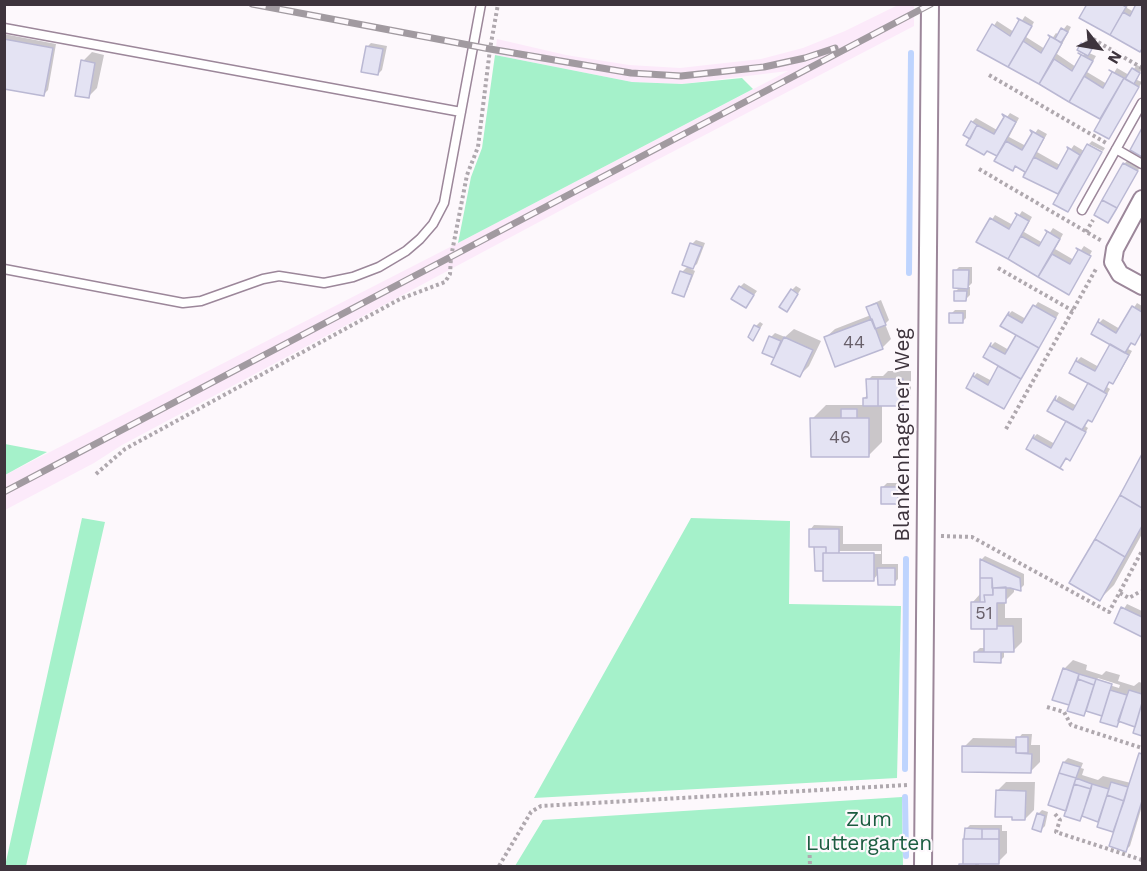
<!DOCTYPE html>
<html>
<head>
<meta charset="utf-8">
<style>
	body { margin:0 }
	#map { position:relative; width:1147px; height:871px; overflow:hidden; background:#fdf8fc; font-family:"Work Sans",sans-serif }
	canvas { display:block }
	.frame { position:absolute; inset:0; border:6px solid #3e343d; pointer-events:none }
	.north { position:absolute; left:1069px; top:18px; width:60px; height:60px; -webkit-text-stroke:4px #fdf8fc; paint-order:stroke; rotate:121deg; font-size:16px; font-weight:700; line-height:24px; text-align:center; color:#3e343d }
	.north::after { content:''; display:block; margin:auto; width:21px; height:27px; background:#3e343d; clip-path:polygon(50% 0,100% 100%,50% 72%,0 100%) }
</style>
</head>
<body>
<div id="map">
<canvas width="1147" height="871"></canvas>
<div class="frame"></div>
<div class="north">N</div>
</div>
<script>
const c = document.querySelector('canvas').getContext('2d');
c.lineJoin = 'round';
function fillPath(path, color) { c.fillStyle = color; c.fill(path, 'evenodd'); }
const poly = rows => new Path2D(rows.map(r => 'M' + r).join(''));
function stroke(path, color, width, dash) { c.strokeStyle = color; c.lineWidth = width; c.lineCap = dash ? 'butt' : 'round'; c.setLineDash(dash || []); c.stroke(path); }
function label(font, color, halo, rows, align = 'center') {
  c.font = font + ' "Work Sans",sans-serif'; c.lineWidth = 4.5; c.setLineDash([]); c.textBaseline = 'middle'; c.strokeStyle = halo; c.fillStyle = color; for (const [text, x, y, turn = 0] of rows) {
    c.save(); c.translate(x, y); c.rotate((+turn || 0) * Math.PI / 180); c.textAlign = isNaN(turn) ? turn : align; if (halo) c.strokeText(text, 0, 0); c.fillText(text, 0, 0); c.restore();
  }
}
const built = poly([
	[898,5,914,5,914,26,582,199,122,445,94,463,5,510,5,475,458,243,788,71,682,84,632,82,495,55,497,39,566,55,629,65,680,68,761,59,803,48,845,31]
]);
const green = poly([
	[495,55,632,82,682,84,742,78,753,89,458,243,471,177,482,148],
	[5,444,47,452,5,475],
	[82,518,105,522,26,866,5,866],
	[691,518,790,521,789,604,901,606,897,778,534,798],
	[902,797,903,866,515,866,543,820]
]);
const shadow = poly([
	[1088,4,1128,4,1127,8,1134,12,1138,4,1142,4,1142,52,1081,17],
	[1025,16,1034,22,1026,37,1045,49,1056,33,1059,35,1067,25,1071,27,1057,54,1076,67,1085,53,1082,44,1086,40,1095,45,1089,53,1096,56,1087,72,1107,84,1117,68,1129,75,1137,65,1142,68,1137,80,1142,82,1109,138,1102,118,979,49,997,21,1014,32],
	[4,34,56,44,48,90,44,94,4,87],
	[371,43,387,46,382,70,378,74,367,47],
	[92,52,104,55,97,88,88,97,83,61],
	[1010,113,1019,118,1009,137,1026,146,1038,129,1047,134,1037,152,1060,165,1074,145,1084,151,1087,146,1101,154,1068,211,1060,194,1024,176,1027,171,1016,165,1012,169,999,156,972,138,972,122,976,118,997,130],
	[1092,141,1105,148,1103,151,1089,144],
	[1128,160,1140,167,1108,221,1124,164],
	[1022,211,1032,217,1024,232,1043,243,1053,228,1063,234,1055,249,1074,260,1084,246,1092,251,1069,293,978,241,995,215,1013,225],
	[696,240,705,243,697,264,691,269,695,271,687,291,683,295,682,272,688,266,692,244],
	[959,267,972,267,972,283,968,287,970,287,970,295,966,299,956,291,960,287,955,271],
	[744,283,757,291,746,306,740,287],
	[796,286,801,289,790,306,792,290],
	[881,300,889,320,885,324,891,339,882,348,826,337,835,329,871,315,868,308,872,304],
	[1038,302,1059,313,1004,408,973,377,977,373,992,381,1000,365,991,346,995,342,1009,350,1018,334,1008,315,1012,311,1026,319],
	[1137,303,1142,306,1142,333,1135,343,1132,342,1128,349,1132,351,1117,378,1113,382,1110,381,1107,387,1110,389,1095,416,1091,420,1089,419,1085,426,1088,428,1073,455,1067,457,1060,467,1033,438,1037,434,1055,444,1068,421,1049,410,1059,396,1077,406,1090,383,1071,372,1077,361,1081,357,1099,367,1112,344,1099,323,1103,319,1120,329],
	[955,310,966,310,966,318,962,322,951,314],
	[760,322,763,324,753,339,756,326],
	[794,329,821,341,809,366,800,375,776,357,764,352,771,337,775,333,785,337],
	[888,371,911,371,911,395,902,404,882,404,882,442,869,455,812,419,826,405,864,405,864,398,868,395,868,380,872,376,883,376],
	[1142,457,1142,534,1114,585,1100,599,1071,583],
	[887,483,902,483,901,499,897,503,883,487],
	[814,525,843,526,843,544,882,544,882,564,898,564,898,579,894,583,879,573,873,580,825,567,810,530],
	[839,551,881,551,881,554,836,554],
	[985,556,1024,574,1024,585,1020,589,1014,587,1014,592,1005,601,1005,618,1022,618,1022,642,1013,651,1004,651,1004,657,1000,661,976,652,980,648,985,648,985,627,972,603,981,593,981,560],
	[1127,604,1142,611,1142,635,1116,622],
	[1073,660,1087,665,1086,670,1102,675,1106,671,1120,675,1118,681,1134,686,1139,682,1142,683,1142,734,1135,732,1137,726,1121,721,1116,726,1104,715,1088,710,1083,715,1071,704,1054,699,1064,669],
	[1098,678,1120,685,1119,688,1096,681],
	[1022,734,1032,734,1031,745,1040,745,1040,762,1031,771,964,747,973,738,1018,739],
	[1142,751,1142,806,1130,846,1126,850,1117,827,1113,831,1100,821,1084,815,1080,820,1064,762,1068,758,1083,763,1081,768,1084,769,1082,775,1098,780,1103,776,1131,783],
	[1006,782,1035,782,1034,810,1025,819,997,791],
	[1042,810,1048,812,1045,826,1041,830,1038,814],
	[970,825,1002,825,1002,831,1007,831,1007,853,998,862,979,862,979,866,960,866,965,860,966,829]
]);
const stream = poly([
	[909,273,911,53],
	[905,769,906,559],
	[905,797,906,856]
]);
const building = poly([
	[1087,4,1121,4,1126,7,1110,35,1079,18,1087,4],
	[1136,4,1142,4,1142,49,1140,52,1110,35,1123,12,1130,16,1136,4],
	[1017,18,1032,26,1008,67,977,50,992,24,1010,36,1019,20,1017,18],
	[1061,28,1068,32,1061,43,1055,39,1061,28],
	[1048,35,1062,43,1039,84,1008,67,1023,41,1041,53,1050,37,1048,35],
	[4,39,53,48,44,96,4,89,4,39],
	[1081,43,1092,49,1088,56,1077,50,1081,43],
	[366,46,383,49,378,75,361,72,366,46],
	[1078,53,1093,61,1069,102,1039,84,1054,59,1072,71,1081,55,1078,53],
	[81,60,95,63,89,98,75,96,81,60],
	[1132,68,1140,73,1134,84,1125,79,1132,68],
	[1109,70,1124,78,1100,119,1069,102,1084,76,1103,88,1112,72,1109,70],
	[1124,78,1139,87,1109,139,1094,131,1124,78],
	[1002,114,1016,122,994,161,997,156,987,151,984,155,966,145,977,125,994,134,1004,117,1002,114],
	[971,121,977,125,970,139,963,135,971,121],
	[1142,128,1142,157,1130,150,1142,128],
	[1030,130,1044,138,1023,177,1025,172,1015,166,1013,171,994,161,1006,141,1022,150,1032,133,1030,130],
	[1087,144,1102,152,1068,212,1053,204,1087,144],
	[1067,147,1080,155,1058,194,1023,177,1034,157,1057,169,1068,149,1067,147],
	[1123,163,1138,171,1117,208,1102,200,1123,163],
	[1102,200,1117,208,1108,223,1094,215,1102,200],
	[1015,213,1029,221,1008,259,976,242,990,218,1009,229,1017,215,1015,213],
	[1045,230,1060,239,1038,277,1008,259,1021,236,1039,246,1047,232,1045,230],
	[690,243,702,247,693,269,682,265,690,243],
	[1076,248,1091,256,1069,295,1038,277,1052,254,1070,264,1078,250,1076,248],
	[953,270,969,270,968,289,953,288,953,270],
	[680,271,692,275,684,297,672,293,680,271],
	[739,286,754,295,746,308,731,299,739,286],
	[791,289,798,294,787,312,779,307,791,289],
	[954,291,967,291,966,301,954,301,954,291],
	[877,303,886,325,875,329,866,307,877,303],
	[1033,305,1056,318,1039,348,1000,326,1009,312,1008,315,1022,323,1033,305],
	[1132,306,1142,312,1142,332,1135,345,1131,343,1125,353,1091,334,1099,319,1098,322,1116,333,1132,306],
	[949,313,963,313,963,323,949,323,949,313],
	[872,319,883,349,835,367,824,337,872,319],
	[754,325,760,328,753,341,748,337,754,325],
	[1016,335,1039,348,1021,379,983,357,991,343,990,346,1005,354,1016,335],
	[769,336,781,341,774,358,762,353,769,336],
	[784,337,813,350,800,377,771,364,784,337],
	[1110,344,1129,355,1113,384,1109,382,1104,392,1069,373,1077,358,1076,361,1095,371,1110,344],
	[998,366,1021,379,1004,409,966,388,974,373,973,376,988,385,998,366],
	[866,379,878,379,878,406,863,406,863,398,867,398,866,379],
	[878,379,903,379,903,406,878,406,878,379],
	[1088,383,1107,394,1092,422,1088,420,1082,430,1047,411,1056,396,1055,400,1073,410,1088,383],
	[841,409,857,409,857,418,841,418,841,409],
	[810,418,869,418,869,457,811,457,810,418],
	[1066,421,1086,432,1070,461,1066,458,1060,468,1063,470,1026,449,1034,435,1033,438,1051,448,1066,421],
	[1142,454,1142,508,1120,495,1142,454],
	[881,487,898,487,898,504,881,504,881,487],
	[1120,495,1142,508,1142,526,1125,557,1095,539,1120,495],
	[809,529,839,529,839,553,826,553,826,547,809,547,809,529],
	[1095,539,1125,557,1100,601,1069,583,1095,539],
	[814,547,826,547,826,553,823,553,823,571,815,571,814,547],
	[823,553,874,553,874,581,823,581,823,553],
	[980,559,1020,578,1021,591,1010,588,992,588,992,578,980,578,980,559],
	[877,568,895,568,895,585,878,585,877,568],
	[980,578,992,578,993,595,984,595,985,602,980,602,980,578],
	[1006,587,1006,603,997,603,997,629,971,629,971,602,985,602,984,595,993,595,993,588,1006,587],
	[1121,607,1142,617,1142,637,1114,623,1121,607],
	[997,626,1013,626,1014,652,984,652,984,629,997,629,997,626],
	[974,652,1001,652,1001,663,974,662,974,652],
	[1063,668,1079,674,1069,705,1052,700,1063,668],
	[1079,674,1096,679,1094,685,1078,679,1079,674],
	[1078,679,1094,685,1084,716,1067,711,1078,679],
	[1096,679,1112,684,1102,716,1086,711,1096,679],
	[1110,690,1127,695,1117,727,1100,722,1110,690],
	[1129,690,1142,694,1142,703,1135,727,1118,721,1129,690],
	[1142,703,1142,736,1133,733,1142,703],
	[1016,737,1028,737,1028,753,1016,753,1016,737],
	[962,746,1016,747,1016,753,1032,754,1031,773,962,772,962,746],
	[1139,753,1142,754,1142,801,1126,852,1109,846,1139,753],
	[1063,762,1080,767,1076,778,1059,773,1063,762],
	[1059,773,1076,778,1066,811,1048,805,1059,773],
	[1076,778,1092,784,1091,789,1074,784,1076,778],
	[1111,782,1128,787,1124,801,1107,795,1111,782],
	[1074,784,1091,789,1080,821,1064,816,1074,784],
	[1092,784,1109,789,1098,822,1082,816,1092,784],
	[996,790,1026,791,1025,820,1012,820,1012,817,995,817,996,790],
	[1107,795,1124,801,1113,832,1097,827,1107,795],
	[1037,813,1045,816,1041,832,1032,829,1037,813],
	[965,828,982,829,982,839,964,839,965,828],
	[982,829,999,829,999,839,982,839,982,829],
	[963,839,999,839,999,864,963,864,963,839],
	[959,864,976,864,976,866,959,866,959,864]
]);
const path = poly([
	[1088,36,1142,68],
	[989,75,1106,143],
	[979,169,1102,241],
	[1086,232,1093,220],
	[998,268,1073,311],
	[1006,429,1096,269],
	[96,474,125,449,400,299,445,282,450,274,451,257,467,175,478,147,490,49,498,4],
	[941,536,972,537,1109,612,1142,551],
	[1120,593,1129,598,1141,591],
	[1047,707,1064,712,1071,725,1142,748],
	[1055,814,1060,820,1056,832,1142,860],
	[809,837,810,866],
	[499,866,531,812,541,806,907,785]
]);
const lane = poly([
	[4,28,461,112],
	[1116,149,1142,164],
	[1082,210,1142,103],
	[4,269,183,303,201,301,263,279,279,276,324,283,353,277,379,267,406,251,420,239,433,224,444,203,481,4]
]);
const street = poly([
	[1142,199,1115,249,1113,262,1120,274,1142,286],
	[923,866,930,4]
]);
const rail = poly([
	[252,4,490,49,631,73,681,76,764,67,805,58,835,48],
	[4,492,931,4]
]);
const numberNames = [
	["44",854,343],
	["46",840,438],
	["51",984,614]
];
const streetNames = [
	["Blankenhagener Weg",903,435,-90]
];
const parkNames = [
	["Zum",869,820],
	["Luttergarten",869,844]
];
fillPath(built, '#fceafa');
fillPath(green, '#a5f1ca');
fillPath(shadow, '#0003');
stroke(stream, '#bed4fe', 6);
fillPath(building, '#e4e3f3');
stroke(building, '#bab8d3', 1.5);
stroke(lane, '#9c879a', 11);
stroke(street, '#9c879a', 20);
stroke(path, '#afa8ae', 4, [3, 3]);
stroke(lane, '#fff', 8);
stroke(street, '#fff', 16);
stroke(rail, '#a19aa0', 7);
stroke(rail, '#fdf8fc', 4.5, [14]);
label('18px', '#68606a', null, numberNames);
label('21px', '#3e343d', '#fdf8fc', streetNames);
label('21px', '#1b5c40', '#fdf8fc', parkNames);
</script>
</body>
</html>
